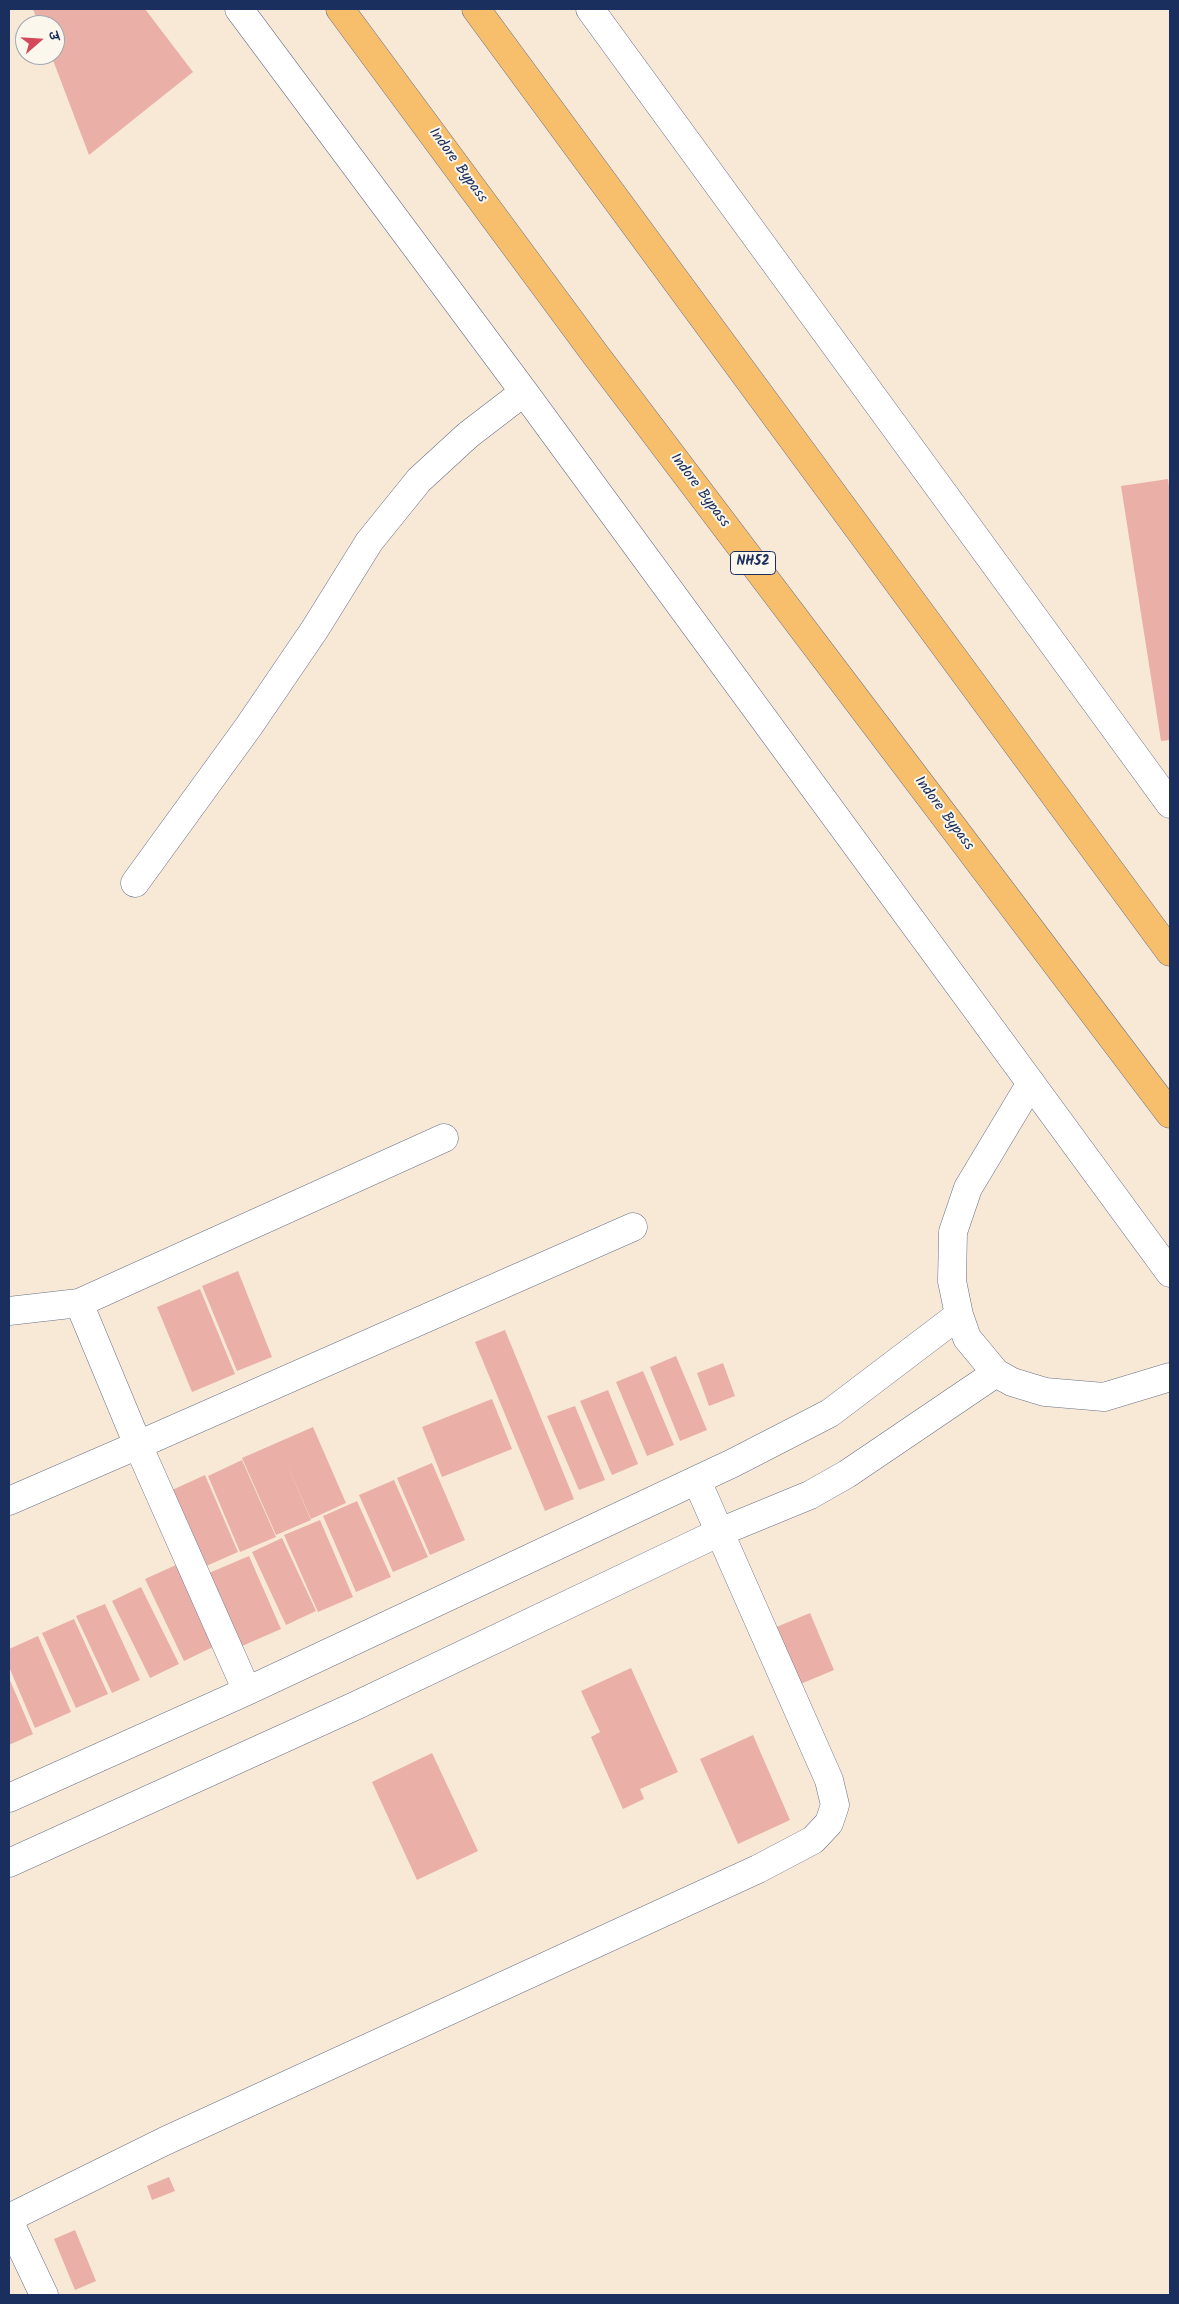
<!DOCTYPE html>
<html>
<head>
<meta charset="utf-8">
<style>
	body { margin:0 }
	#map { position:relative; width:1179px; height:2304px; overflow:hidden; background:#f8e9d6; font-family:Kalam,"Playpen Sans Deva",sans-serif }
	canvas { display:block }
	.frame { position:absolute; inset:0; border:10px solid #1b2f5e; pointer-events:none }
	.north { position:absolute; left:15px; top:15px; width:50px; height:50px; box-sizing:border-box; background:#fbf7ec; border:1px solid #a1a7b3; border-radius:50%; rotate:71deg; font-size:14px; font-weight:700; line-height:20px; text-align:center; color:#1b2f5e }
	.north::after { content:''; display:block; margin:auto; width:18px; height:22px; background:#d1495b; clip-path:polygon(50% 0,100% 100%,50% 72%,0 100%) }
</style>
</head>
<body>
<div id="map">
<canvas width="1179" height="2304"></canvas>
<div class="frame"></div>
<div class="north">उ</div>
</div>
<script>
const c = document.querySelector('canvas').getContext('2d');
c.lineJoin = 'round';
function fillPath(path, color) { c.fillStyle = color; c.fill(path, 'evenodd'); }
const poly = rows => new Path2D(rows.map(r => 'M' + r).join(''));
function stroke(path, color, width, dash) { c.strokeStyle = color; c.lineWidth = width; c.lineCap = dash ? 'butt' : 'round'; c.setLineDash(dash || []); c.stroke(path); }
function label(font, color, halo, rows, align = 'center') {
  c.font = font + ' Kalam,sans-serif'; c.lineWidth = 4; c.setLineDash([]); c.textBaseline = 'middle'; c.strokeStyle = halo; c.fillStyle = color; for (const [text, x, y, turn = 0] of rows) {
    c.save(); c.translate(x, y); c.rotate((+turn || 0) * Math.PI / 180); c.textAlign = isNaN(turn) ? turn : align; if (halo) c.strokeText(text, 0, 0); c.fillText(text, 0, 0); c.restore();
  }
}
const building = poly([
	[33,9,145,9,193,72,89,155,51,55,55,55,55,25,39,25],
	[1168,479,1170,494,1170,740,1161,741,1121,486],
	[238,1271,272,1357,237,1371,202,1286],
	[200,1289,235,1374,192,1392,157,1307],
	[505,1330,574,1499,545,1511,475,1342],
	[676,1356,707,1430,680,1441,650,1367],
	[723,1363,735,1396,709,1406,697,1373],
	[643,1371,674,1445,647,1456,616,1382],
	[608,1390,638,1464,612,1475,580,1401],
	[492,1399,512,1449,442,1477,422,1427],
	[575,1406,605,1480,579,1490,547,1416],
	[313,1427,346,1503,311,1519,286,1462,311,1520,276,1535,242,1458],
	[242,1460,276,1537,240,1552,208,1476],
	[432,1463,465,1540,430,1555,397,1478],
	[205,1475,238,1552,204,1567,170,1491],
	[394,1480,428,1557,393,1572,359,1495],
	[357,1501,391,1577,356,1592,323,1516],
	[320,1520,353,1597,318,1612,284,1535],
	[282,1538,316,1611,286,1625,252,1552],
	[249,1556,281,1629,242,1646,209,1573],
	[176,1565,215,1646,184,1661,145,1579],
	[141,1587,179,1664,150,1678,112,1601],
	[105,1604,140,1680,112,1693,76,1616],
	[810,1613,834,1670,798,1685,774,1628],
	[74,1619,108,1694,76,1708,42,1633],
	[38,1636,71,1712,35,1728,9,1667,9,1649],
	[631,1668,678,1772,640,1789,644,1799,623,1809,591,1737,600,1732,581,1691],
	[9,1678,33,1734,9,1745],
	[753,1735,790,1820,738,1844,700,1759],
	[432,1753,478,1851,417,1880,372,1782],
	[169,2177,175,2191,152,2200,147,2186],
	[75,2230,96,2281,75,2290,54,2239]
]);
const minor = poly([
	[239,9,524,392,1170,1273],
	[590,9,1170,804],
	[135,883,249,726,315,629,369,542,419,480,468,435,524,392],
	[1031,1083,968,1188,953,1232,952,1281,959,1315,967,1338,996,1373,1012,1382,1045,1392,1104,1397,1170,1377],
	[79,1303,444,1138],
	[9,1311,79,1303,138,1445,633,1227],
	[9,1501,138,1445,247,1691],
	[9,1798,247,1691,733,1463,830,1413,959,1315],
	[9,1863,355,1706,720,1532,810,1495,847,1474,996,1373],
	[9,2218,165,2141,758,1869,813,1840,829,1823,835,1805,829,1780,697,1481],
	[9,2221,44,2295]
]);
const highway = poly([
	[340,9,595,354,1170,1114],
	[476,9,1170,952]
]);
const shields = [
	[753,563,45]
];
const shieldNames = [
	["NH52",753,563]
];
const streetNames = [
	["Indore Bypass",457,166,54],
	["Indore Bypass",699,491,53],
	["Indore Bypass",943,814,53]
];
fillPath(building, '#eab0a7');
stroke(minor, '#687088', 29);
stroke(highway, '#687088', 29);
stroke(minor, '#fff', 28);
stroke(highway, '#f7bf6c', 28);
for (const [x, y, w] of shields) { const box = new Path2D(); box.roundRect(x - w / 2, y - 11.5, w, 23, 4); c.fillStyle = '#fbf7ec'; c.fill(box); stroke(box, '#1b2f5e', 1); }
label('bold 14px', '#1b2f5e', null, shieldNames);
label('15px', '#1b2f5e', '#fbf7ec', streetNames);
</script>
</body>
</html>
